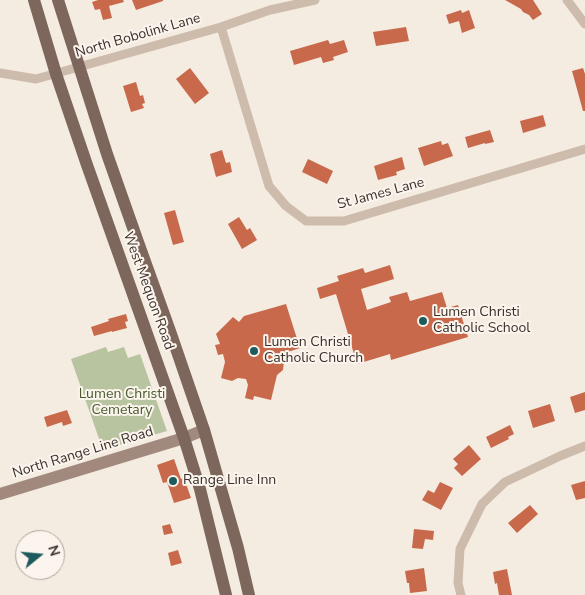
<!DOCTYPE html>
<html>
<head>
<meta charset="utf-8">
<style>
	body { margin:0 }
	#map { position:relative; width:585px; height:595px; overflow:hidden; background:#f4ebe1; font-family:"Nunito Sans",sans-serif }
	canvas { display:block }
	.north { position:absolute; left:15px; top:530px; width:50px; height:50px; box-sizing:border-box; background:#fbf5ee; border:1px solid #aea6a0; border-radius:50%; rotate:73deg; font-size:14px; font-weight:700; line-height:20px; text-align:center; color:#3b302b }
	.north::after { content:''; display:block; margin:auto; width:18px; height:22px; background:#1f5a5e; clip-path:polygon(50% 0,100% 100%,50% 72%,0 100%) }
</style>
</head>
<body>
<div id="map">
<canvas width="585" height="595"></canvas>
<div class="north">N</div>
</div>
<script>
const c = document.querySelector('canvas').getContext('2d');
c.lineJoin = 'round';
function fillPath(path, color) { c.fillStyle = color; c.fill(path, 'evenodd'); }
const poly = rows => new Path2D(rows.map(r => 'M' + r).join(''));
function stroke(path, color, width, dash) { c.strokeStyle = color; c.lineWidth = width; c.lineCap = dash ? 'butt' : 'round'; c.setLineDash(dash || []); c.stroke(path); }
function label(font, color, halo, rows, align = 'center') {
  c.font = font + ' "Nunito Sans",sans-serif'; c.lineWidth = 4; c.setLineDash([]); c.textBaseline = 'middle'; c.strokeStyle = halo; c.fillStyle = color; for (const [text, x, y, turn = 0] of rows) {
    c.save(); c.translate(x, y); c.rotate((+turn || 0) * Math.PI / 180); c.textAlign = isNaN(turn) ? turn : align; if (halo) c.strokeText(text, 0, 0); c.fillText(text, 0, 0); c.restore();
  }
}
const green = poly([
	[106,347,108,352,124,347,128,358,140,354,167,431,103,450,71,359]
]);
const building = poly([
	[98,0,123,0,124,2,109,6,112,18,103,20,100,9,95,10,92,2],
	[132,0,163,0,163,1,136,10],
	[505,0,533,0,542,14,533,20,529,15,523,12,521,9],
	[461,10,462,13,469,10,475,28,462,33,459,21,449,24,446,15],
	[406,27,409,41,376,46,373,32],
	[328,40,330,44,344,40,348,52,333,57,334,60,323,63,321,57,294,65,290,51],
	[190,68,209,93,195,104,176,79],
	[583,68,585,74,585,111,583,111,572,71],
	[136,82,140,96,143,95,145,103,142,104,144,108,131,112,123,86],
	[543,115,546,126,523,133,520,121],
	[490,130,494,142,485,144,485,143,468,148,465,137],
	[441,141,442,145,448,143,453,156,424,166,418,148],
	[222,150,226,163,230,162,232,172,216,177,210,154],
	[402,157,405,169,396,172,397,175,378,180,374,166],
	[308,159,333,171,327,184,302,172],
	[175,210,184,242,173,245,164,213],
	[239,217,247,230,250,228,257,240,242,249,228,224],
	[390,265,394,279,361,289,367,310,391,302,389,297,407,292,410,301,442,292,447,308,458,305,468,337,391,360,390,354,357,364,336,294,320,299,317,288,339,281,337,276,363,268,365,273],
	[286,304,300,348,285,353,283,370,277,375,271,400,254,396,253,400,245,398,248,385,246,379,238,378,232,381,221,378,225,362,223,354,218,355,215,345,220,344,216,334,233,317,239,322,244,316],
	[126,314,128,321,125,322,127,328,112,332,112,331,94,336,91,327,109,321,108,319],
	[585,392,585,410,575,413,570,397],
	[550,404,555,421,533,428,528,411],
	[67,410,72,423,63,426,62,422,47,427,44,417],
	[510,425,514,434,508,437,509,439,491,448,486,437],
	[469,445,481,459,462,476,454,468,458,464,453,459],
	[174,459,181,479,184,478,191,498,174,503,167,482,163,483,157,465],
	[585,481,585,498,576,500,571,485],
	[440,482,453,488,441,510,422,500,428,490,434,493],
	[530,505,538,514,517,533,508,523],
	[170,524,173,533,164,535,162,526],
	[414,529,434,531,433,540,425,539,423,549,412,548],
	[178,550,182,563,171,566,168,553],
	[424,568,427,591,410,593,409,583,407,583,405,571],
	[507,569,512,595,499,595,497,583,495,584,493,572]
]);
const street = poly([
	[567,0,585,24],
	[221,27,269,186,286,206,306,221,344,221,585,149],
	[0,73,36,79,221,27,270,10,315,0],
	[461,595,458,583,460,549,482,504,505,482,560,456,585,446]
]);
const secondary = poly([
	[0,494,184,438,204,430]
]);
const primary = poly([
	[34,0,56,74,87,165,184,438,200,489,226,595],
	[58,0,107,154,138,242,170,331,204,430,238,548,249,595]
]);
const markers = [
	[423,321,5,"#1f5a5e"],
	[254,351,5,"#1f5a5e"],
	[173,481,5,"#1f5a5e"]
];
const streetNames = [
	["North Bobolink Lane",138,36,-16],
	["St James Lane",381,194,-15],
	["West Mequon Road",148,291,70],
	["North Range Line Road",83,453,-17]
];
const poiNames = [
	["Lumen Christi",433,313],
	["Catholic School",433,329],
	["Lumen Christi",264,343],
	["Catholic Church",264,359],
	["Range Line Inn",183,481]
];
const parkNames = [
	["Lumen Christi",122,395],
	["Cemetary",122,411]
];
fillPath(green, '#b8c4a0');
fillPath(building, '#c8694b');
stroke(street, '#cdbbac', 9);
stroke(secondary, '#a18a7d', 12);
stroke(primary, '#7d675c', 12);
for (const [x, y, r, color] of markers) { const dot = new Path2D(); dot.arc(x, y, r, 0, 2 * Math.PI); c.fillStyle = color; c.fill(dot); stroke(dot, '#fbf5ee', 2); }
label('14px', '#3b302b', '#fbf5ee', streetNames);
label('14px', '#3b302b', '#fbf5ee', poiNames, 'left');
label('14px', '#4a5a2e', '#fbf5ee', parkNames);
</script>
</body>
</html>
